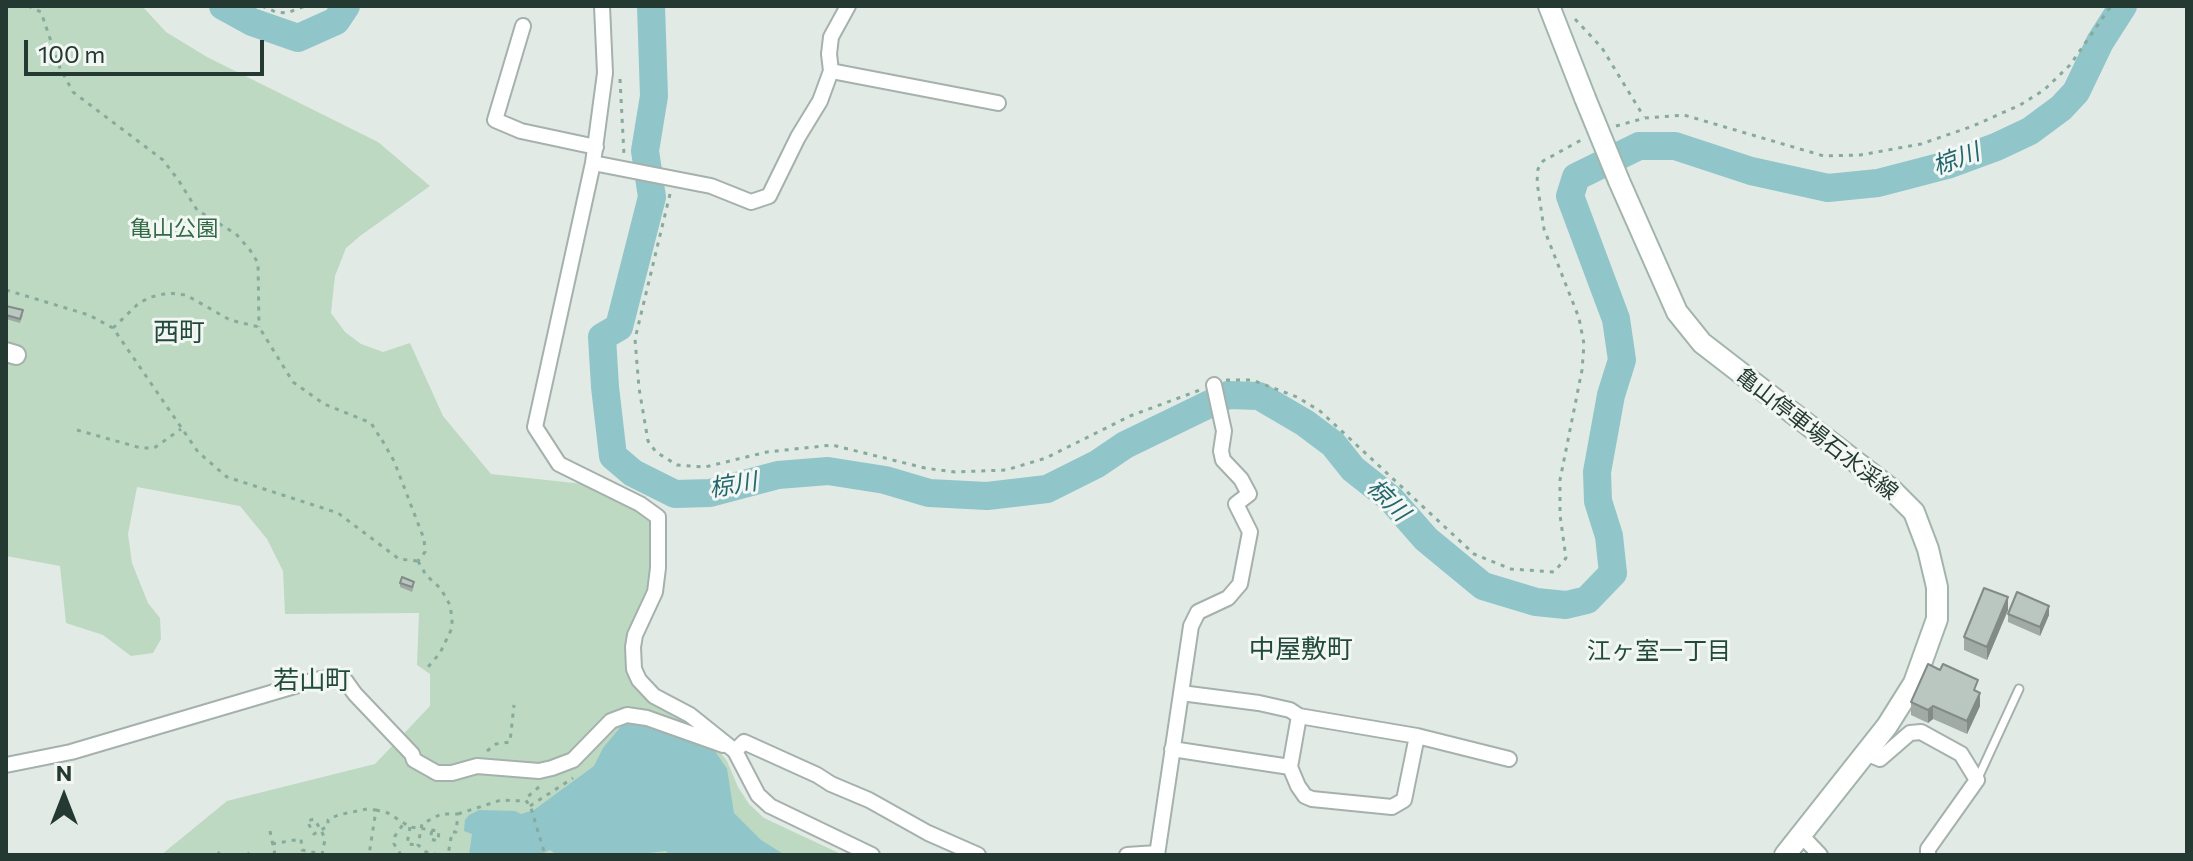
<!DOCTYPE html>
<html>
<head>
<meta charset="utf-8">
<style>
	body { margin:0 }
	#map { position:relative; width:2193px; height:861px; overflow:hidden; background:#e2eae6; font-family:Commissioner,sans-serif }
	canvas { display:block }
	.frame { position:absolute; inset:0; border:8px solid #243932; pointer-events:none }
	.north { position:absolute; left:24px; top:757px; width:80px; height:80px; -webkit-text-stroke:6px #f2f7f4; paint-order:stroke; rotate:0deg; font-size:22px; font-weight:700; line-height:32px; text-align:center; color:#243932 }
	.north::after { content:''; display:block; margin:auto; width:28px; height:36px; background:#243932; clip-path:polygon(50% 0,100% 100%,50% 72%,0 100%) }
	.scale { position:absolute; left:24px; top:40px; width:240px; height:36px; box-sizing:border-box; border:4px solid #243932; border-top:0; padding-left:10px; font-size:24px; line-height:28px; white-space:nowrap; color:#243932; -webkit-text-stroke:6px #f2f7f4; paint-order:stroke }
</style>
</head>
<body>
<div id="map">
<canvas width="2193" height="861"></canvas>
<div class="frame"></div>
<div class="north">N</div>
<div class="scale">100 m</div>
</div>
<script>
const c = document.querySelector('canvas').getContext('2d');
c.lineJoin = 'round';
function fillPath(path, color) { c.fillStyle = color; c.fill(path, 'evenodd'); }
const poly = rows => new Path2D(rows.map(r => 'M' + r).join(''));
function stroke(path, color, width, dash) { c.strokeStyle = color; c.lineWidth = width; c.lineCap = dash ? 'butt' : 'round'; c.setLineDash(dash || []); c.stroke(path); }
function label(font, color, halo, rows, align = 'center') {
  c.font = font + ' Commissioner,"Noto Sans JP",sans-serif'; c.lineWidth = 6; c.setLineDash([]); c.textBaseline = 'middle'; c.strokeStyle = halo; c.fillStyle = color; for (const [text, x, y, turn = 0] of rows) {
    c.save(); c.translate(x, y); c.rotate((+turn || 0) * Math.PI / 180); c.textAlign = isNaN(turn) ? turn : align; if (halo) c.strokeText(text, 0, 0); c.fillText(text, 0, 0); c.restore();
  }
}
const green = poly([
	[6,6,142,6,166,32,207,57,378,142,430,186,360,236,346,248,335,276,331,313,345,332,361,344,383,352,410,343,443,416,491,474,583,484,637,508,652,523,653,564,628,669,704,733,727,761,738,787,749,804,764,818,843,855,161,855,227,801,375,764,430,706,430,674,417,665,419,613,285,614,283,571,267,539,240,506,137,487,128,534,132,563,148,603,160,618,161,639,153,653,131,656,103,635,66,623,60,566,6,556]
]);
const water = poly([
	[643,723,711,745,727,769,734,813,761,840,785,855,669,855,666,851,629,855,557,855,550,850,540,855,469,855,472,834,464,831,465,820,469,815,479,810,515,811,521,814,534,810,594,766,603,748,623,724]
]);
const river = poly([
	[223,6,252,22,298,38,336,21,346,6],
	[651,6,654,96,645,151,652,197,619,327,602,337,605,387,613,456,633,473,675,494,710,493,778,475,828,471,885,480,929,493,987,496,1047,489,1097,464,1125,445,1228,395,1259,396,1305,423,1333,444,1353,469,1391,499,1426,539,1483,586,1536,602,1566,605,1587,600,1613,573,1609,536,1598,501,1597,472,1611,395,1622,360,1616,319,1570,196,1576,177,1639,146,1675,146,1751,171,1828,188,1878,183,1947,165,1996,147,2030,131,2061,108,2076,92,2100,42,2123,6]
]);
const path = poly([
	[28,6,41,12,60,68,73,92,163,160,179,181,197,210,236,234,250,250,258,263,259,327],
	[262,6,276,12,287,13,305,6],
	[1575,19,1602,48,1644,117],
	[620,79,624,155],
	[1616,126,1645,118,1684,115,1824,156,1860,155,1921,144,1973,126,2020,105,2044,90,2070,65,2111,6],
	[670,194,635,339,639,388,648,441,656,452,677,465,705,467,767,452,832,445,925,468,955,472,1006,470,1046,458,1130,416,1200,390],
	[6,290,89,315,113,328,198,452,227,477,338,513,399,559,418,561],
	[113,328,139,303,151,297,168,293,186,295,230,320,259,327,293,382,324,404,371,423,381,439],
	[1226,380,1252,380,1297,397,1320,411,1474,554,1511,569,1554,572,1566,558,1560,515,1560,480,1582,370,1584,344,1579,318,1544,229,1537,182,1538,169,1543,161,1583,139],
	[77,430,141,448,154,448,181,429],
	[382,440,394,461,424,539,425,552,418,561],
	[418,561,426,575,441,589,450,605,452,619,452,628,440,653,427,668],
	[487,751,496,744,510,742,514,705],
	[539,787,525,799,531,808,545,855],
	[530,806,573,778],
	[376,810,388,813,410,827,439,831,438,841,430,839,432,830],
	[458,814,501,800,524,801],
	[410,827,407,844,418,845],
	[270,831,275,855],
	[272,844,301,839,302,850,322,854],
	[217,855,220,852,221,855],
	[246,855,252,852,254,855],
	[322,855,325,839,321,830,314,819,307,821,314,834,328,826,328,820,338,815,367,809,376,810,369,855],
	[401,855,394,844,395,836,404,823],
	[438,855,426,852,418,845,422,824,441,814,458,814,456,832,452,832,448,855]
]);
const service = poly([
	[1978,778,2019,689]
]);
const minor = poly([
	[602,6,605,73,593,163,535,427,559,464,640,504,658,517,658,568,655,592,635,635,633,647,634,669,639,680,654,696,690,715,735,751,758,795,770,806,872,855],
	[523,26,495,120,521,131,596,147],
	[831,71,998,103],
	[593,163,711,186,751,202,769,196,798,137,820,101,831,71,829,54,831,37,848,6],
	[1181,693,1259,703,1290,710,1299,716,1417,736,1509,759],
	[1172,749,1290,767,1298,786,1305,796,1312,799,1392,807,1404,800,1417,736],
	[735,751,744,742,817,775,831,784,869,800,928,833,978,855],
	[1866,753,1880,759,1910,733,1921,732,1961,754,1977,780,1928,849,1928,855],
	[6,765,71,752,315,680,342,676,355,694,412,754,414,760,437,773,452,773,477,766,539,771,552,768,573,760,611,721,627,715,647,718,723,745],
	[1290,767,1299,716],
	[1800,834,1820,855],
	[1127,855,1157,853],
	[1157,855,1191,626,1198,612,1228,598,1240,584,1250,532,1236,504,1249,494,1241,479,1223,460,1221,451,1224,431,1214,385]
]);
const tertiary = poly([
	[6,352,16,355]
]);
const secondary = poly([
	[1549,6,1585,98],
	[1619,181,1677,312,1702,343,1891,489,1914,512,1928,549,1937,587,1937,619,1914,683,1887,726,1785,855]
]);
const secondaryBridge = poly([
	[1585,98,1619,181]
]);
const wall = poly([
	[6,306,23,315,20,323,6,319],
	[400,583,414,586,412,592,400,587],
	[2008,610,1987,660,1964,650,1964,637],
	[2008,614,2049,615,2040,636,2008,622],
	[1978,692,1980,706,1967,734,1933,719,1928,723,1911,715,1911,702]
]);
const shadedWall = poly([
	[2008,597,2008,610,1987,660,1987,647],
	[2049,606,2049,615,2040,636,2040,627],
	[1980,693,1980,706,1967,734,1967,721],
	[1933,706,1933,719,1928,723,1928,710]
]);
const building = poly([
	[6,306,23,310,20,319,6,315,6,306],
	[402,577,414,582,412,587,400,583,402,577],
	[1984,588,2008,597,1987,647,1964,637,1984,588],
	[2017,592,2049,606,2040,627,2008,614,2017,592],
	[1928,664,1940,670,1943,664,1978,680,1974,690,1980,693,1967,721,1933,706,1928,710,1911,702,1928,664]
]);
const parkNames = [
	["亀山公園",174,229]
];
const streetNames = [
	["亀山停車場石水渓線",1817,434,38]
];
const waterNames = [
	["椋川",1956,159,-20],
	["椋川",733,485,-9],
	["椋川",1388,500,45]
];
const neighbourhoodNames = [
	["江ヶ室一丁目",1659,651]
];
const quarterNames = [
	["西町",179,332],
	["中屋敷町",1301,649],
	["若山町",312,680]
];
fillPath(green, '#bdd9c2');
fillPath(water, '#90c5c9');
stroke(river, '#90c5c9', 28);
stroke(service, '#a5b1ac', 11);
stroke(minor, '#a5b1ac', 18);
stroke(tertiary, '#a5b1ac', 22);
stroke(secondary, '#a2b5ac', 24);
stroke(path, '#86aa9c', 3, [4, 6]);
stroke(service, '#fff', 7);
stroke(minor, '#fff', 14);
stroke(tertiary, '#fff', 18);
stroke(secondary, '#fff', 20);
stroke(secondaryBridge, '#a2b5ac', 24, []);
stroke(secondaryBridge, '#fff', 20);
fillPath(wall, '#a0aba6');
fillPath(shadedWall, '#828b87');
fillPath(building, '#bac7c1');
stroke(building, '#828b87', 2);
label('22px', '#336b44', '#f2f7f4', parkNames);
label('22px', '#243932', '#f2f7f4', streetNames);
label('italic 24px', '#25676e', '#f2f7f4', waterNames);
label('24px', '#22493c', '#f2f7f4', neighbourhoodNames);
label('26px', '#22493c', '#f2f7f4', quarterNames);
</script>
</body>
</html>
